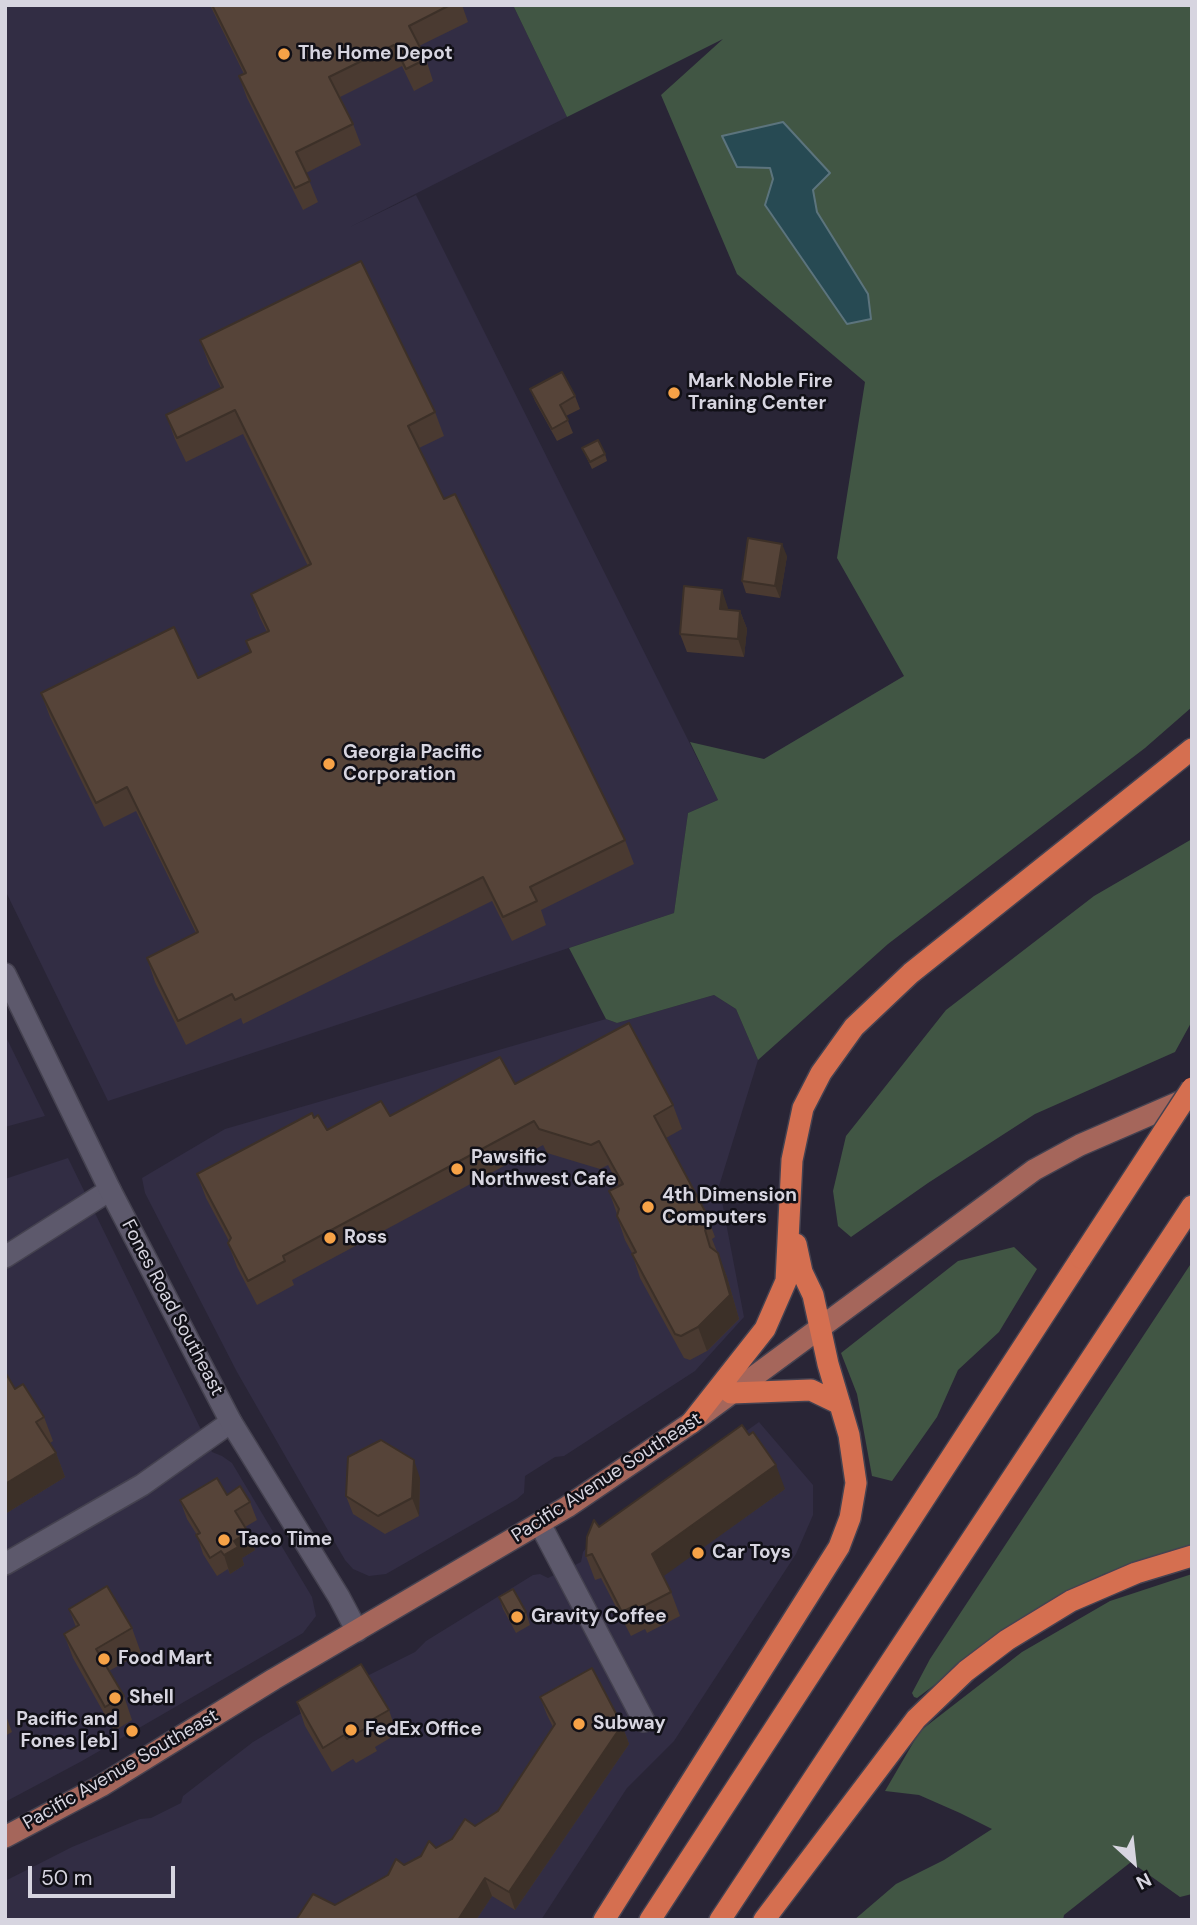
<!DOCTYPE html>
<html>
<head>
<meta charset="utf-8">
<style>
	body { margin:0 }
	#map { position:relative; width:1197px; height:1925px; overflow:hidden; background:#292536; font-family:"DM Sans",sans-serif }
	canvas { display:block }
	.frame { position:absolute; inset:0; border:7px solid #d7d5e0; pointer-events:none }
	.north { position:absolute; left:1099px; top:1827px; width:70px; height:70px; -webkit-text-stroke:5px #111017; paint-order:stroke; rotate:153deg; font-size:19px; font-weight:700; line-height:28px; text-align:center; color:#d7d5e0 }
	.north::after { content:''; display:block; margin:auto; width:24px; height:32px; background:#d7d5e0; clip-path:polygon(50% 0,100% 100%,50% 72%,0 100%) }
	.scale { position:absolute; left:28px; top:1866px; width:147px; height:32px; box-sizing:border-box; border:4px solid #d7d5e0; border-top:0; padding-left:9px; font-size:21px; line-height:24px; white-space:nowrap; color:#d7d5e0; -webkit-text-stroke:5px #111017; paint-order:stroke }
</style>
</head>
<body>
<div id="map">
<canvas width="1197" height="1925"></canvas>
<div class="frame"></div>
<div class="north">N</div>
<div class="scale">50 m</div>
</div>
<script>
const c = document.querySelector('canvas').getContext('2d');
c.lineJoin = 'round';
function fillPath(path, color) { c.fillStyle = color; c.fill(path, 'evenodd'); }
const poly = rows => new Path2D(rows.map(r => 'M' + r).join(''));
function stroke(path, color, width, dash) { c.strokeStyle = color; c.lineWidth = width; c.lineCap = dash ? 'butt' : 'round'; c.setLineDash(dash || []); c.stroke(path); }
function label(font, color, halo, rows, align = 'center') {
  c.font = font + ' "DM Sans",sans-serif'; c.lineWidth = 5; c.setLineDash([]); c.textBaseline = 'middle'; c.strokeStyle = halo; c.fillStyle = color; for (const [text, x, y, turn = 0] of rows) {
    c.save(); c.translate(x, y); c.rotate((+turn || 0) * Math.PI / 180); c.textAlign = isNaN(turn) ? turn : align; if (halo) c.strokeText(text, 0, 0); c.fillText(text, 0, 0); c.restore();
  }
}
const built = poly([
	[5,5,513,5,567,117,350,227,416,195,718,800,688,813,674,913,108,1101,5,890],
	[714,995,736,1009,758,1060,719,1186,744,1317,695,1371,564,1456,555,1457,525,1476,524,1493,517,1499,386,1574,369,1576,353,1569,345,1560,237,1372,145,1193,142,1178,225,1129,606,1019,617,1023],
	[5,1035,45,1116,5,1127],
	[68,1158,212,1452,222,1456,232,1463,312,1597,316,1616,303,1633,82,1761,5,1802,5,1179],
	[759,1422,813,1485,813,1515,796,1554,674,1741,627,1788,541,1920,5,1920,5,1881,72,1847,140,1819,151,1818,181,1803,183,1796,253,1742,347,1686,415,1652,426,1641,533,1575,540,1574,548,1578,581,1562,583,1552,591,1542]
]);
const green = poly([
	[513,5,1192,5,1192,707,1145,748,888,944,758,1060,736,1009,714,995,617,1023,606,1019,569,948,674,913,688,813,718,800,690,742,764,759,904,676,837,558,865,382,737,274,661,95,723,39,567,117],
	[770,168,829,173,813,190,817,212,868,294,847,324,765,206,773,178],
	[1192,839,1192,1021,1175,1052,1035,1114,928,1183,851,1237,838,1226,833,1191,846,1136,946,1010,1094,896],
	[1014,1247,1037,1269,999,1332,958,1370,937,1417,892,1481,872,1476,857,1394,841,1353,958,1261],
	[1192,1262,1192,1545,1104,1574,1073,1589,994,1636,948,1675,917,1698,914,1697,912,1693,930,1659],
	[1192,1574,1192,1894,1180,1897,1131,1862,1064,1915,1063,1920,854,1920,896,1884,944,1860,992,1829,960,1813,919,1795,885,1791,920,1731,1022,1652,1110,1601]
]);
const water = poly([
	[783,122,830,173,813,190,817,212,868,294,871,319,847,324,765,205,773,179,770,168,737,167,722,136,783,122]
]);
const minor = poly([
	[5,1257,110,1190],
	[540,1524,644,1721],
	[5,1564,142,1485,231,1422]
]);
const tertiary = poly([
	[5,974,110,1190,231,1422,339,1597,357,1631]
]);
const primary = poly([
	[5,1837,101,1786,274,1679,567,1507,691,1423,1034,1170,1080,1145,1191,1097]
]);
const motorway = poly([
	[731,1393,811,1390,840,1404],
	[691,1423,765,1329,786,1281,792,1160,803,1108,821,1073,854,1027,911,973,1192,749],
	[604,1920,839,1547,850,1518,856,1483,849,1435,828,1364,813,1295,802,1272,796,1244],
	[650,1920,1081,1258],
	[720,1920,1192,1206],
	[764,1920,916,1719,966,1671,1007,1640,1071,1601,1136,1573,1192,1556]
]);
const motorwayBridge = poly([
	[1081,1258,1192,1088]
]);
const wall = poly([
	[210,5,462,5,468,22,419,46,426,59,433,81,414,91,402,66,340,97,353,124,361,145,306,173,318,202,303,210,247,98,239,76,244,74],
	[200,340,435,412,444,436,419,448,444,499,625,840,634,864,541,910,546,925,512,941,492,901,243,1024,241,1018,186,1045,155,982,147,958,196,933,136,811,104,827,50,717,41,693,198,678,250,652,246,641,267,632,260,618,251,594,308,566,243,434,186,462,175,439,166,415,221,388,209,364],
	[530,389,575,396,580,409,566,416,573,433,557,441,535,401],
	[582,448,605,454,607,461,592,469],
	[787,556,780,598,746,593,742,581],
	[728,608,728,610,740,611,747,629,744,657,687,652,680,634],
	[515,1084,673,1105,682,1129,666,1138,706,1213,715,1237,712,1239,727,1277,739,1319,707,1351,690,1360,684,1358,640,1278,632,1253,625,1240,617,1216,617,1214,609,1191,619,1186,608,1165,600,1169,547,1153,543,1145,292,1280,294,1285,257,1305,237,1267,228,1243,229,1241,206,1198,197,1174,314,1118,327,1130,390,1116],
	[5,1372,15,1389,44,1417,53,1441,50,1443,56,1453,65,1477,5,1514],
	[420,1478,419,1516,385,1534,353,1514,346,1496],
	[785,1489,663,1576,671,1592,680,1616,647,1633,645,1629,631,1636,601,1578,595,1580,586,1556,599,1527],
	[227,1495,250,1502,257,1520,245,1527,255,1550,242,1558,244,1565,230,1574,228,1569,217,1576,203,1554,197,1535,187,1519,180,1500],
	[499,1597,526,1612,530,1625,516,1633,503,1609],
	[69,1609,132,1628,141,1653,109,1671,124,1696,132,1720,114,1731,73,1658,64,1634,76,1627],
	[540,1697,622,1725,629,1744,515,1910,492,1896,476,1920,296,1920,335,1905,475,1826,498,1811,553,1727,547,1715],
	[297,1702,389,1710,397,1734,375,1747,377,1751,356,1763,353,1759,332,1772,305,1726],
	[5,1713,12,1732,5,1736]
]);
const shadedWall = poly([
	[782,544,787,556,780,598,775,586],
	[722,590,728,608,727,627,720,609],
	[740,611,747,629,744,657,738,639],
	[718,1253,727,1277,739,1319,707,1351,698,1327],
	[56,1453,65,1477,5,1514,5,1484],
	[414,1460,420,1478,419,1516,412,1498],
	[776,1465,785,1489,661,1578,652,1554],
	[248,1532,255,1550,242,1558,244,1565,230,1574,224,1555,234,1541],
	[622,1725,629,1744,515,1910,509,1892],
	[485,1878,492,1896,476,1920,458,1920]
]);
const building = poly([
	[212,5,450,5,409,26,426,59,406,69,394,45,329,77,353,124,296,152,310,181,295,188,239,76,246,73,212,5],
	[361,261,435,412,408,426,444,499,455,494,625,840,530,887,537,901,503,917,483,877,235,1000,232,994,178,1021,147,958,198,932,127,787,96,803,41,693,174,627,198,678,251,652,246,641,269,631,251,594,311,564,235,410,177,438,166,415,223,387,200,340,361,261],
	[562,372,575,396,560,405,568,420,552,429,530,389,562,372],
	[598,440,605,454,590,462,582,448,598,440],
	[748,538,782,544,775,586,742,581,748,538],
	[684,586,722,590,720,609,740,611,738,639,680,634,684,586],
	[629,1023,673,1105,654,1116,706,1213,701,1216,708,1228,705,1230,710,1247,718,1253,730,1295,698,1327,681,1336,675,1334,632,1254,636,1252,617,1216,619,1209,609,1191,623,1184,599,1141,591,1145,539,1129,534,1121,283,1256,285,1261,248,1281,228,1243,231,1238,197,1174,312,1113,314,1118,318,1115,327,1130,381,1101,390,1116,500,1057,515,1084,629,1023],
	[5,1372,15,1389,23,1384,44,1417,36,1422,56,1453,5,1484,5,1372],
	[742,1425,749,1435,753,1432,776,1465,652,1554,671,1592,638,1609,636,1605,622,1612,592,1554,586,1556,587,1537,594,1520,599,1527,742,1425],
	[381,1440,414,1460,412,1498,378,1516,346,1496,348,1457,381,1440],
	[217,1478,227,1495,240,1486,250,1502,235,1511,248,1532,234,1541,238,1547,224,1555,221,1551,210,1558,196,1535,200,1533,180,1500,217,1478],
	[107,1586,132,1628,96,1649,124,1696,105,1707,64,1634,79,1625,69,1609,107,1586],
	[513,1589,526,1612,512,1621,499,1597,513,1589],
	[361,1664,389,1710,366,1723,368,1727,347,1739,344,1735,323,1748,297,1702,361,1664],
	[592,1668,622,1725,509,1892,485,1878,458,1920,296,1920,313,1894,335,1905,388,1875,396,1859,404,1865,421,1856,429,1841,436,1848,452,1839,465,1819,475,1826,498,1811,555,1724,540,1697,592,1668]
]);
const markers = [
	[284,54,7,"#f6a247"],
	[674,393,7,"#f6a247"],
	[329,764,7,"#f6a247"],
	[457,1169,7,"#f6a247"],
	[648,1207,7,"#f6a247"],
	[330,1238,7,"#f6a247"],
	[224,1540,7,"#f6a247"],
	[698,1553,7,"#f6a247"],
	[517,1617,7,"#f6a247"],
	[104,1659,7,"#f6a247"],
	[115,1698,7,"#f6a247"],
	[579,1724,7,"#f6a247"],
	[351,1730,7,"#f6a247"],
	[132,1731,7,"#f6a247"]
];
const poiNames = [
	["The Home Depot",298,54],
	["Mark Noble Fire",688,382],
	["Traning Center",688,404],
	["Georgia Pacific",343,753],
	["Corporation",343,775],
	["Pawsific",471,1158],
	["Northwest Cafe",471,1180],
	["4th Dimension",662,1196],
	["Computers",662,1218],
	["Ross",344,1238],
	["Taco Time",238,1540],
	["Car Toys",712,1553],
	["Gravity Coffee",531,1617],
	["Food Mart",118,1659],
	["Shell",129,1698],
	["Pacific and",118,1720,"right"],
	["Fones [eb]",118,1742,"right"],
	["Subway",593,1724],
	["FedEx Office",365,1730]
];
const streetNames = [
	["Fones Road Southeast",172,1308,62],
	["Pacific Avenue Southeast",607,1478,-33],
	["Pacific Avenue Southeast",121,1770,-30]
];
fillPath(built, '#322d44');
fillPath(green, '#415644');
fillPath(water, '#274a53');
stroke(water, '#5c747d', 2);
stroke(minor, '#454250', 24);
stroke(tertiary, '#454250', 24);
stroke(primary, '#454250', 24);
stroke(motorway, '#454250', 24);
stroke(minor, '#5d596c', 21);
stroke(tertiary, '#5d596c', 21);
stroke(primary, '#a5665b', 21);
stroke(motorway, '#d56f50', 21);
stroke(motorwayBridge, '#454250', 24, []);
stroke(motorwayBridge, '#d56f50', 21);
fillPath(wall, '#4a3a31');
fillPath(shadedWall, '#3c3028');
fillPath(building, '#564439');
stroke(building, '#3c3028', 2);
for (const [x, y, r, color] of markers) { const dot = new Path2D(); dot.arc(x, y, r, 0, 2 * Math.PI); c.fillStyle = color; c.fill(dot); stroke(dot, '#111017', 2.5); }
label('bold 19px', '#d7d5e0', '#111017', poiNames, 'left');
label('19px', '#d7d5e0', '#111017', streetNames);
</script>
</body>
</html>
